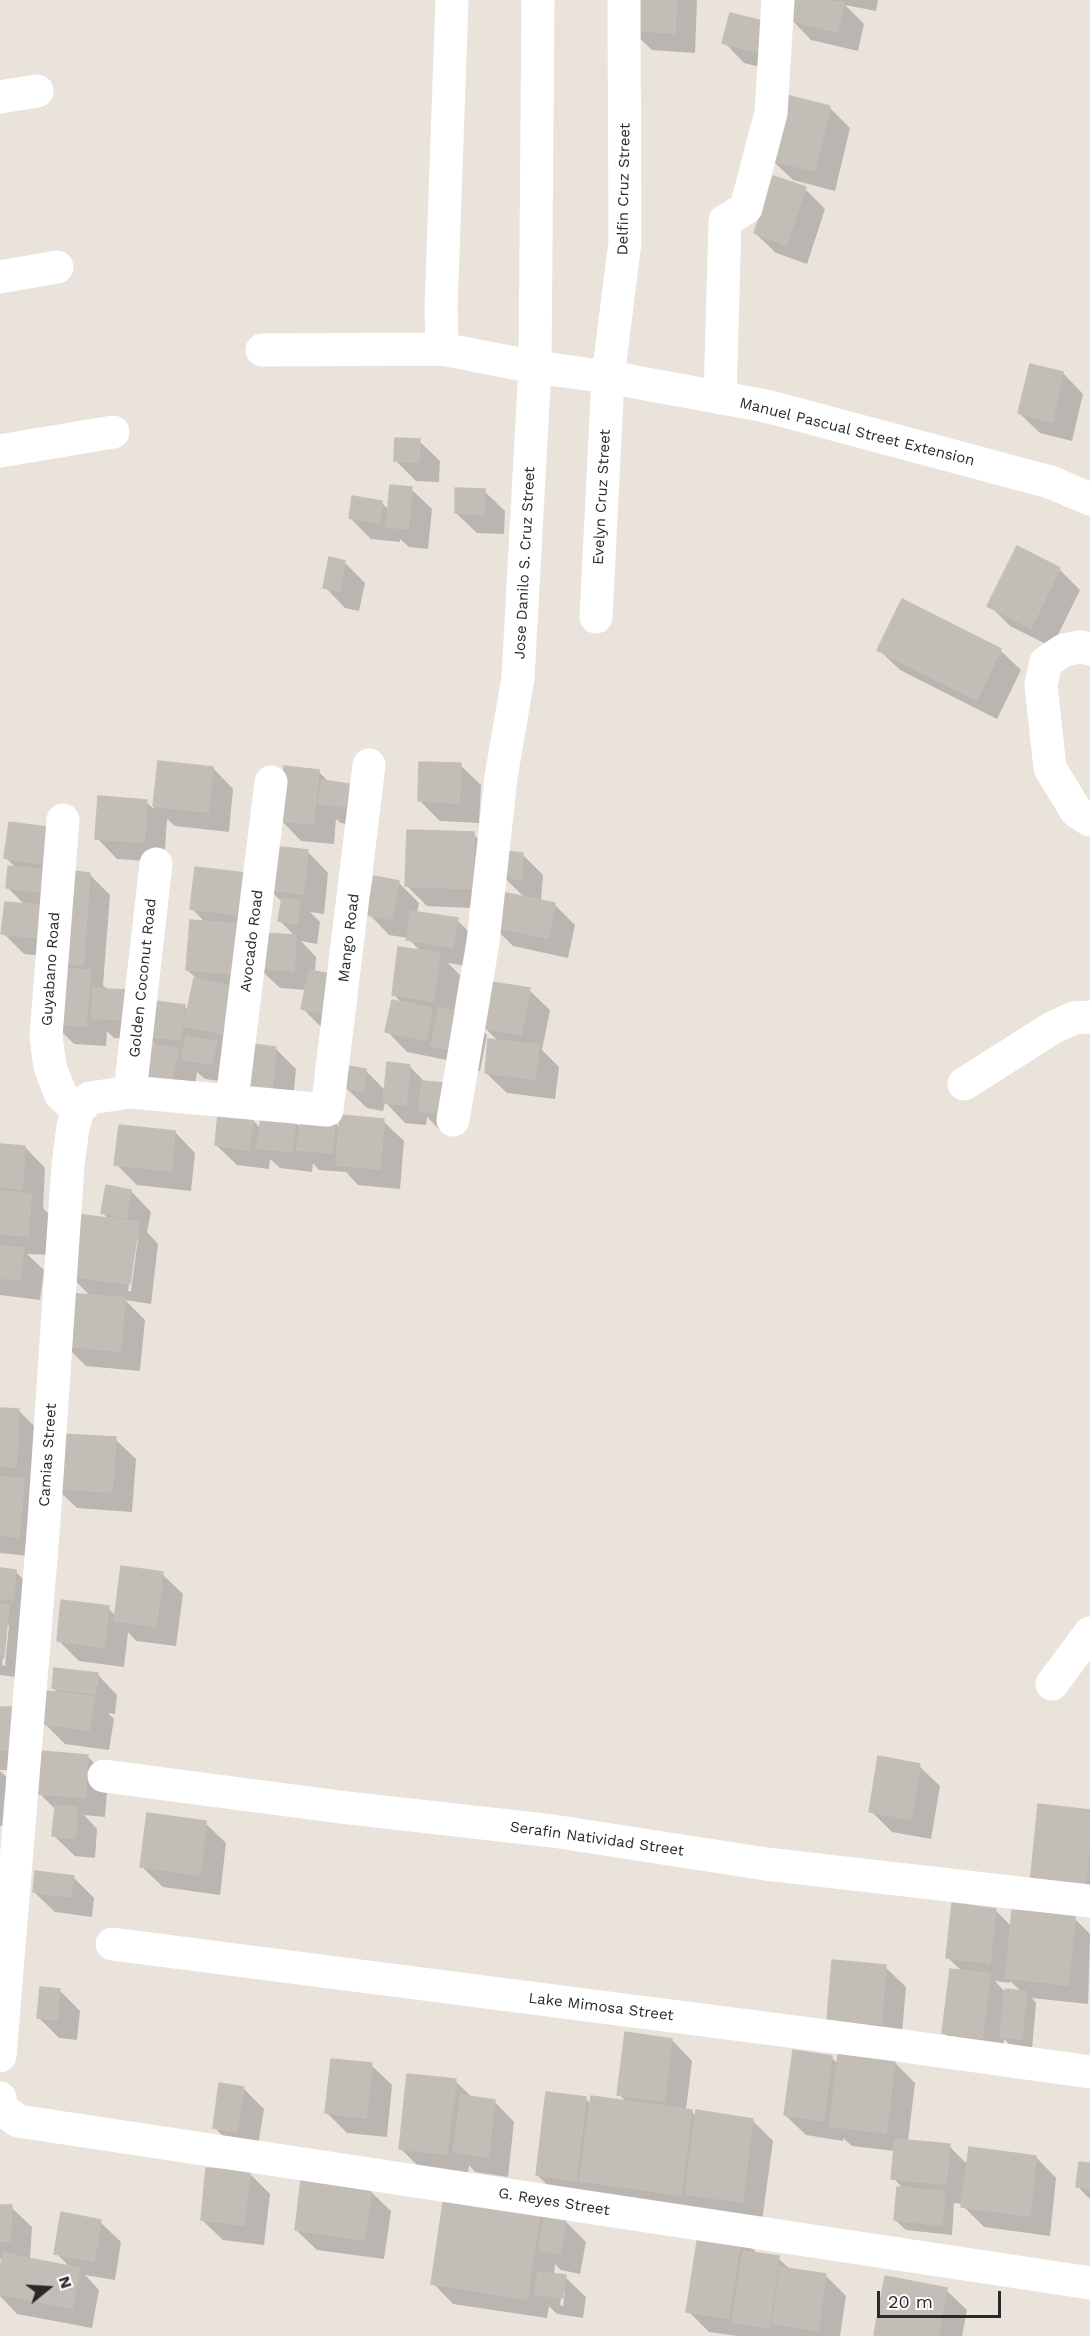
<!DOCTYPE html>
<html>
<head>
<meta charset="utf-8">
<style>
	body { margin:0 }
	#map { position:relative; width:1090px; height:2336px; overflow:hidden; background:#e9e3dc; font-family:"Work Sans",sans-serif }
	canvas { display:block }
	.north { position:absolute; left:18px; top:2258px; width:60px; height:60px; -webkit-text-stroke:4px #fff; paint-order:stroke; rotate:72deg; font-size:16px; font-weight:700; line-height:24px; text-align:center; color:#292929 }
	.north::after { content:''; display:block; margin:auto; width:21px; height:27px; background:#292929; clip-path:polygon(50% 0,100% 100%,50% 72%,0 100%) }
	.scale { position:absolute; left:877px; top:2291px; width:124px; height:27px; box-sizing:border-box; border:3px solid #292929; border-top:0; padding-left:8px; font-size:18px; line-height:21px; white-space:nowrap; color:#292929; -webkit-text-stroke:4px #fff; paint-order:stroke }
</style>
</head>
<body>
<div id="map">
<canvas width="1090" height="2336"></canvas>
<div class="north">N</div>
<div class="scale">20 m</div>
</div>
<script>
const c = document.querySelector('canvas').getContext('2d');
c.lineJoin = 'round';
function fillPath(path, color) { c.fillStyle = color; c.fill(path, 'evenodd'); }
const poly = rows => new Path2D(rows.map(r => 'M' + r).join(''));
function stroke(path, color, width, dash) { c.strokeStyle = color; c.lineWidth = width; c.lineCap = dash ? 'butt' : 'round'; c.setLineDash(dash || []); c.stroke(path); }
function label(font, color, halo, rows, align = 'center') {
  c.font = font + ' "Work Sans",sans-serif'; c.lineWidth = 4.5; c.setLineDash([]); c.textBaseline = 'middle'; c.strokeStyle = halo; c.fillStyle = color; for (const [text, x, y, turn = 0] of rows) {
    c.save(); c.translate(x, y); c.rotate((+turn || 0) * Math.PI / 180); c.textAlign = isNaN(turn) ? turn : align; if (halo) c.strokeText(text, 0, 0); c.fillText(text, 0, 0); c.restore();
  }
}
const shadow = poly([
	[606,0,697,0,695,53,652,50,631,30,633,1],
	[795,0,878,0,876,11,845,5,864,24,858,51,811,40,791,19],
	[731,15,784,73,744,63,724,42],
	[829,107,850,128,835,191,793,180,772,160],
	[805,189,825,209,807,264,776,253,755,233],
	[1063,373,1083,394,1072,441,1040,433,1019,413],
	[419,441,440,461,439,482,416,481,396,461],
	[411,489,432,509,428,549,409,547,400,539,400,542,371,539,350,518,381,502,389,510],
	[484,491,505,511,504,534,477,533,456,513],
	[344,562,365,583,359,611,345,608,325,587],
	[1059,569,1080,590,1052,647,1010,626,989,605],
	[879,650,1000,650,1021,670,997,719,900,670],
	[159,762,213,768,233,789,229,832,175,826,167,819,164,862,117,859,97,838,146,802,154,809],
	[460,765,481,785,479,823,440,821,420,801],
	[318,771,330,783,348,786,368,806,365,827,341,823,336,819,334,844,301,841,281,820],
	[10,823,70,872,89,874,110,895,103,985,109,991,145,1012,184,1006,189,1011,196,978,187,970,206,923,191,908,196,868,261,934,296,937,280,921,283,903,269,889,308,852,328,873,324,914,310,912,320,922,317,944,301,941,316,957,315,973,330,976,323,1029,302,1008,306,990,280,988,259,968,244,1054,222,1049,236,1064,233,1083,205,1079,197,1072,192,1105,164,1100,157,1047,144,1034,143,1040,114,1038,107,1031,106,1046,74,1044,53,1023,57,957,24,954,3,933,25,905,8,888,16,868,5,857],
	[473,834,494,854,492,909,427,906,406,885],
	[522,854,543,875,541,901,554,904,575,925,568,958,513,946,492,925,525,898,504,877],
	[398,882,419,903,417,913,457,920,477,940,473,967,448,963,460,975,454,1012,467,1015,487,1035,480,1071,454,1066,447,1060,407,1052,387,1031,403,1004,393,994,420,951,408,938,389,935,369,914],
	[529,990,550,1010,542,1050,559,1067,555,1099,507,1093,486,1073,498,1041,485,1028],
	[275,1048,296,1069,292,1109,249,1086],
	[409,1066,426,1083,444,1085,441,1131,427,1117,426,1125,405,1123,385,1102,383,1111,367,1108,346,1088,365,1070,385,1090],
	[252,1119,261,1129,295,1122,301,1128,335,1123,341,1129,383,1121,404,1141,400,1189,358,1185,346,1172,319,1170,313,1163,312,1172,280,1168,270,1159,269,1169,237,1165,216,1145],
	[175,1132,195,1153,191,1191,137,1185,116,1164],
	[0,1145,25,1147,45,1168,43,1208,51,1216,48,1255,27,1254,44,1270,40,1300,0,1295],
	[131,1191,151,1212,147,1232,158,1244,151,1304,125,1300,145,1320,140,1371,86,1366,66,1346,91,1297,70,1275,109,1219,103,1213],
	[135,1239,138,1239,131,1291,128,1291],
	[0,1410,19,1411,39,1431,36,1487,29,1486,44,1501,39,1557,0,1553],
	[115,1439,136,1459,132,1512,77,1508,56,1488],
	[0,1570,15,1571,45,1601,24,1678,0,1675],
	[6,1625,9,1625,5,1666,2,1665],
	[162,1574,183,1594,176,1646,136,1641,128,1632,124,1667,79,1661,58,1640,108,1608,116,1616],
	[97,1674,117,1695,115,1714,108,1713,114,1719,109,1750,65,1744,44,1723,59,1694,53,1688],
	[0,1708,11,1708,32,1729,31,1770,0,1770],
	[87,1756,108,1777,105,1817,84,1815,97,1829,95,1858,75,1856,54,1836,56,1810,39,1793],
	[919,1766,940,1786,931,1839,892,1832,871,1811],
	[0,1771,19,1789,16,1827,0,1826],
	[1040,1805,1090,1811,1090,1908],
	[205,1823,226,1843,220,1895,163,1887,142,1867],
	[73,1877,94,1898,92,1917,55,1912,34,1892],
	[995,1910,1012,1927,1074,1918,1090,1934,1088,2004,1032,1998,1036,2003,1032,2049,1012,2047,1004,2039,1002,2058,964,2053,944,2033,963,1972,947,1957],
	[995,1981,1010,1983,1010,1981,1022,1992,1006,1993],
	[885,1967,906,1987,901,2044,829,2019],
	[59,1990,80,2011,77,2040,59,2038,38,2017],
	[672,2040,692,2061,686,2110,691,2111,697,2117,752,2120,773,2141,762,2221,558,2195,537,2175,585,2098,591,2104,627,2103,619,2094],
	[832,2058,838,2064,894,2062,915,2083,908,2141,949,2146,968,2165,1036,2157,1056,2178,1050,2236,984,2227,963,2206,963,2204,954,2203,952,2235,906,2230,895,2220,904,2189,893,2178,895,2151,852,2146,843,2138,843,2141,806,2135,785,2115],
	[371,2065,392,2085,387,2137,347,2133,326,2112],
	[455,2081,473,2098,494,2101,514,2122,508,2177,475,2172,469,2165,468,2174,421,2169,401,2149],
	[243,2088,264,2109,257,2152,235,2148,214,2127],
	[1090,2164,1090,2199,1078,2187],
	[250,2174,270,2194,264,2245,223,2240,202,2220],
	[370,2191,391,2211,384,2259,317,2250,296,2230],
	[0,2206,11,2207,32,2227,30,2259,70,2267,56,2253,100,2222,121,2242,115,2280,85,2275,99,2290,92,2328,17,2314,0,2296,0,2276,3,2260,0,2259],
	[539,2212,545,2217,566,2222,586,2242,580,2274,561,2270,555,2264,554,2275,565,2277,586,2297,583,2318,557,2314,549,2306,547,2318,453,2304,433,2283],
	[562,2292,565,2292,563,2306,560,2305],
	[740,2236,759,2255,778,2258,791,2270,825,2275,846,2296,840,2336,737,2336,709,2332,688,2311],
	[946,2290,967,2310,962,2336,878,2336,876,2334]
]);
const building = poly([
	[631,0,676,0,675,33,630,30,631,0],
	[794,0,844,2,837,32,789,20,794,0],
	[730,13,771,23,764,54,722,43,730,13],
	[786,95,830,106,815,171,771,160,786,95],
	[773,176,806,187,786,245,754,233,773,176],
	[1030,364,1063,372,1052,422,1018,413,1030,364],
	[395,438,420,439,419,462,394,461,395,438],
	[390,485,412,487,408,529,386,527,390,485],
	[455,488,485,489,484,514,455,513,455,488],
	[352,496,382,501,380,523,349,518,352,496],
	[1017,546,1060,568,1031,628,987,606,1017,546],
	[329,557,345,561,339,591,323,588,329,557],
	[902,599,1001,649,977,700,877,650,902,599],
	[158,761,213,767,208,812,153,806,158,761],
	[419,762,461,763,459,803,418,801,419,762],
	[284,766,319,770,313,824,279,821,284,766],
	[322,780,349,784,345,807,318,803,322,780],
	[98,796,147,800,144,842,95,839,98,796],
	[9,822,54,828,49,865,4,858,9,822],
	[407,830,474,832,472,889,405,886,407,830],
	[272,846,308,850,303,894,267,889,272,846],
	[504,851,523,853,521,879,502,877,504,851],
	[8,866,45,870,42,892,6,888,8,866],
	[195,867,246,873,240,915,190,909,195,867],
	[62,870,90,873,83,965,55,962,62,870],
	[374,876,399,881,392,919,367,915,374,876],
	[497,891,555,903,548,938,491,926,497,891],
	[282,898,300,900,297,924,278,921,282,898],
	[5,902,43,905,40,938,1,934,5,902],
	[411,911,458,918,453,947,406,940,411,911],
	[190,920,238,924,233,974,186,970,190,920],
	[260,933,296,935,294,971,258,968,260,933],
	[398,947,440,953,433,1001,392,995,398,947],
	[56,968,90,970,86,1026,52,1024,56,968],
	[309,970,331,974,323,1013,301,1009,309,970],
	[194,978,234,987,224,1034,184,1026,194,978],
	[491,982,530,988,521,1035,483,1028,491,982],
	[93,988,125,990,123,1020,92,1018,93,988],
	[148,1000,185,1005,180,1040,144,1036,148,1000],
	[392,1000,432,1008,426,1040,385,1032,392,1000],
	[439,1008,467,1013,459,1051,431,1046,439,1008],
	[186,1036,216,1042,212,1064,182,1059,186,1036],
	[488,1039,539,1045,535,1079,485,1073,488,1039],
	[148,1044,178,1049,171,1085,142,1080,148,1044],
	[252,1044,276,1047,272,1089,247,1086,252,1044],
	[387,1062,410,1065,406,1105,383,1103,387,1062],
	[348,1066,366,1069,363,1091,345,1088,348,1066],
	[422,1081,444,1083,441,1113,419,1111,422,1081],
	[218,1114,253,1118,249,1150,215,1145,218,1114],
	[340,1115,384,1119,380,1169,336,1165,340,1115],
	[261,1117,296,1120,292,1152,257,1148,261,1117],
	[301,1118,335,1122,332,1153,297,1150,301,1118],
	[119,1125,175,1131,171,1171,114,1165,119,1125],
	[0,1144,25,1146,22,1189,0,1187,0,1144],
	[106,1185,131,1190,126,1218,101,1213,106,1185],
	[0,1191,31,1194,28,1236,0,1234,0,1191],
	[76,1214,139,1222,130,1284,68,1276,76,1214],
	[0,1246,24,1248,20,1280,0,1278,0,1246],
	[68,1293,125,1298,120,1351,64,1346,68,1293],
	[0,1408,19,1409,16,1467,0,1466,0,1408],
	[58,1434,116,1437,112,1492,54,1488,58,1434],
	[0,1477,24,1479,19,1537,0,1535,0,1477],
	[121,1566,163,1572,156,1626,114,1621,121,1566],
	[0,1568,16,1570,13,1600,0,1598,0,1568],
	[61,1600,109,1606,104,1647,57,1641,61,1600],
	[0,1604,9,1605,4,1658,0,1657,0,1604],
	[54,1668,98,1673,95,1694,52,1688,54,1668],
	[47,1691,94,1697,89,1730,43,1724,47,1691],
	[0,1707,12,1707,11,1750,0,1750,0,1707],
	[41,1751,88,1755,85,1797,38,1794,41,1751],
	[878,1756,920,1764,911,1819,869,1812,878,1756],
	[1038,1804,1090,1810,1090,1837,1085,1890,1030,1884,1038,1804],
	[55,1806,77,1807,75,1838,52,1836,55,1806],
	[147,1813,206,1821,200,1875,140,1867,147,1813],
	[35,1871,74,1876,71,1897,33,1892,35,1871],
	[952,1903,996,1909,990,1963,946,1958,952,1903],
	[1012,1910,1075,1916,1068,1985,1006,1978,1012,1910],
	[832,1960,886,1965,881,2024,827,2020,832,1960],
	[950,1969,990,1974,982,2038,942,2033,950,1969],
	[40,1987,60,1989,57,2020,37,2018,40,1987],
	[1005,1989,1026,1991,1022,2039,1000,2037,1005,1989],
	[625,2032,672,2039,664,2101,617,2095,625,2032],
	[793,2050,832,2056,823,2121,784,2115,793,2050],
	[838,2054,895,2061,886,2133,830,2126,838,2054],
	[331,2059,372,2063,366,2118,325,2113,331,2059],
	[407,2074,456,2079,447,2154,399,2149,407,2074],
	[219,2083,244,2087,237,2132,213,2128,219,2083],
	[546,2092,586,2097,576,2181,536,2175,546,2092],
	[461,2095,495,2100,488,2157,453,2152,461,2095],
	[591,2096,692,2110,681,2195,580,2181,591,2096],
	[696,2110,753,2119,742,2202,685,2194,696,2110],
	[895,2139,950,2144,946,2184,891,2179,895,2139],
	[969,2147,1036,2156,1030,2216,961,2207,969,2147],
	[1079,2162,1090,2163,1090,2189,1076,2187,1079,2162],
	[206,2168,250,2172,244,2225,201,2220,206,2168],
	[301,2180,371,2189,364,2240,295,2230,301,2180],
	[897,2187,945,2192,942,2225,894,2220,897,2187],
	[444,2196,540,2211,527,2299,431,2284,444,2196],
	[0,2205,12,2205,10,2241,0,2241,0,2205],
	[61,2212,101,2220,94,2261,54,2254,61,2212],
	[545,2216,566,2221,560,2254,539,2250,545,2216],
	[699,2229,741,2235,729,2318,686,2312,699,2229],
	[743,2251,779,2256,769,2328,732,2322,743,2251],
	[3,2253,79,2268,72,2308,0,2294,0,2268,3,2253],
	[780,2267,826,2274,818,2330,773,2324,780,2267],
	[538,2272,566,2275,563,2298,535,2294,538,2272],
	[885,2276,947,2288,938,2336,874,2335,885,2276]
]);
const minor = poly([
	[0,97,37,91],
	[0,277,57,267],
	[442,349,441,309,452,0],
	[262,350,442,349,535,367,608,377,766,406,1050,482,1090,499],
	[720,398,725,221,746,208,771,113,778,0],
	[0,451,113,432],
	[596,617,608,377,625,242,624,0],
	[1090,649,1080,647,1064,650,1046,662,1041,685,1050,768,1076,811,1090,820],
	[63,820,46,1036,50,1067,61,1095,78,1110],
	[964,1084,1052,1028,1074,1018,1090,1017],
	[130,1092,156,864],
	[232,1100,271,782],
	[453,1120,483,942,501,777,518,678,535,367,538,0],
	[1052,1684,1090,1633],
	[104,1776,340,1807,553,1831,766,1864,1090,1901],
	[112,1944,889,2044,1090,2072],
	[0,2056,44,1521,68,1165,73,1127,78,1110,90,1098,130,1092,327,1110,369,765],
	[0,2098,2,2109,18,2121,1090,2283]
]);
const streetNames = [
	["Delfin Cruz Street",624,189,-89],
	["Manuel Pascual Street Extension",857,432,14],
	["Evelyn Cruz Street",602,497,-87],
	["Jose Danilo S. Cruz Street",525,563,-87],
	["Mango Road",349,938,-83],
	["Avocado Road",252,941,-83],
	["Guyabano Road",51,969,-86],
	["Golden Coconut Road",143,978,-84],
	["Camias Street",48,1455,-86],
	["Serafin Natividad Street",597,1839,8],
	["Lake Mimosa Street",601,2007,7],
	["G. Reyes Street",554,2202,9]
];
fillPath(shadow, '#0003');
fillPath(building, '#c2beb7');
stroke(building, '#c4beb6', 1.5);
stroke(minor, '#fff', 33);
label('15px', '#292929', '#fff', streetNames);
</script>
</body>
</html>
